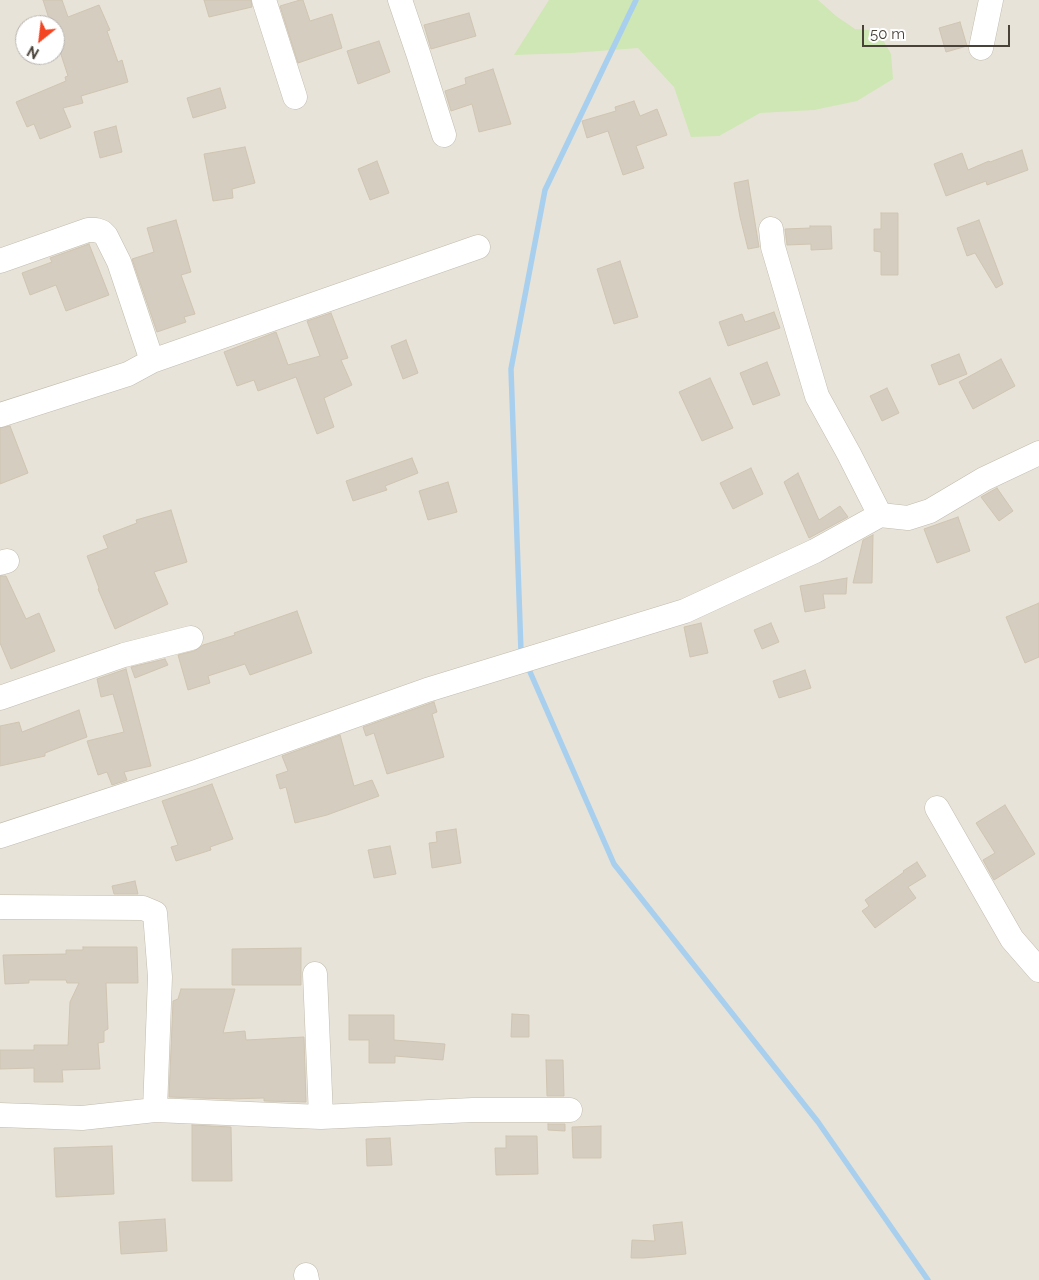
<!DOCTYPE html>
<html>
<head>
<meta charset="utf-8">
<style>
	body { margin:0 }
	#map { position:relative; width:1039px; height:1280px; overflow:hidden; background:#f4f1e9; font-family:Raleway,sans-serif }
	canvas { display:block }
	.north { position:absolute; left:15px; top:15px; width:50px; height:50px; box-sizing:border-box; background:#fff; border:1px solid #b6b3af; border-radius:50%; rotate:209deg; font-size:14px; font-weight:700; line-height:20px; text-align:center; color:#484238 }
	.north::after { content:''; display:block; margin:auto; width:18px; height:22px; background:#f34522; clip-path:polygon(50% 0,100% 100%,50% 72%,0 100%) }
	.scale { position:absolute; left:862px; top:25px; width:148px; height:22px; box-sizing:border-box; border:2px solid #484238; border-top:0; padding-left:6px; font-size:15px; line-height:18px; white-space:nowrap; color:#484238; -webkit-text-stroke:4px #fff; paint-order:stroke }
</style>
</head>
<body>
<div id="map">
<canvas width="1039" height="1280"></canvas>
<div class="north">N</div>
<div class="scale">50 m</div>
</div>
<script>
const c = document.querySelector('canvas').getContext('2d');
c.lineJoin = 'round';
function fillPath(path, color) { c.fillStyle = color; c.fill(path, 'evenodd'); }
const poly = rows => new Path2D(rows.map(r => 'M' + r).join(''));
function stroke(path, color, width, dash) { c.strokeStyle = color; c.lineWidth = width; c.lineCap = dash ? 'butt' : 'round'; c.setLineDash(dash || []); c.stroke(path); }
const residential = poly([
	[0,0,1039,0,1039,1280,0,1280],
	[25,25,55,25,55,55,25,55]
]);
const green = poly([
	[549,0,818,0,836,16,855,29,878,31,891,54,893,79,857,101,814,110,760,113,719,136,691,137,674,87,638,48,572,53,514,55]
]);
const stream = poly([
	[523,656,521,652,511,369,545,190,636,0],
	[527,665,614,864,818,1122,928,1280]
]);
const building = poly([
	[43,0,62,0,68,17,99,5,110,30,107,31,118,62,122,60,128,82,81,96,83,103,63,108,71,127,40,139,34,124,27,127,16,102,66,81,65,77,68,76,55,36,55,25,51,25,43,0],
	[204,0,251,0,252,7,209,17,204,0],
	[300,0,303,0,310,21,332,14,342,48,298,63,280,6,300,0],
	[469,13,476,36,431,49,424,25,469,13],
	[960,22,967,46,946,52,939,28,960,22],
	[379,41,390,72,358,84,347,51,379,41],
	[493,69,511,124,479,132,472,104,451,111,445,91,466,84,465,78,493,69],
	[220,88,226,108,193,118,187,98,220,88],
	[634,101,640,116,657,109,667,135,636,146,644,168,623,175,608,131,587,138,582,121,616,111,615,107,634,101],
	[116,126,122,152,100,158,94,132,116,126],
	[245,147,255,183,232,189,233,198,213,201,204,154,245,147],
	[1022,150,1028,170,987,185,986,181,946,196,934,164,962,153,968,170,989,161,990,162,1022,150],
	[377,161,389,193,370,200,358,169,377,161],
	[748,180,759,247,748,249,740,217,734,183,748,180],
	[881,213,898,213,898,275,881,275,881,252,874,251,874,229,881,229,881,213],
	[176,220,191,272,181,275,195,314,184,317,186,322,157,332,132,259,154,252,147,228,176,220],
	[979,220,1003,284,996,288,975,253,967,256,957,228,979,220],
	[810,226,831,226,832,249,811,250,811,244,787,245,785,229,810,228,810,226],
	[89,244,109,295,66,311,56,285,30,295,22,273,52,262,50,258,89,244],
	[620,261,638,317,614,324,597,269,620,261],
	[774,312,780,328,728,346,719,322,742,314,745,322,774,312],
	[331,313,348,358,341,360,352,385,324,398,334,427,317,434,296,377,258,391,254,380,237,386,224,352,276,332,288,365,320,356,307,321,331,313],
	[406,340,418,373,403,379,391,346,406,340],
	[959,354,967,374,939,385,931,365,959,354],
	[1001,359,1015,386,973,409,959,382,1001,359],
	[767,362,780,395,753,405,740,373,767,362],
	[710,378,733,428,702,441,679,392,710,378],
	[887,388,899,413,882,421,870,396,887,388],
	[10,426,28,473,0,484,0,428,10,426],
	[412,458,418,473,385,486,387,490,353,501,346,481,412,458],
	[751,468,763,494,733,509,720,483,751,468],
	[798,473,819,520,840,506,848,517,809,538,784,482,798,473],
	[448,482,457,512,428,520,419,491,448,482],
	[997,488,1013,511,999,521,981,497,997,488],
	[171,510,187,562,154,572,168,604,115,629,98,589,99,588,87,556,108,548,103,536,137,523,136,520,171,510],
	[958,517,970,551,937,563,924,529,958,517],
	[873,535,872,583,853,583,863,540,873,535],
	[0,576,6,576,26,619,39,613,55,651,11,669,0,643,0,576],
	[847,578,846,594,823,594,825,608,805,612,800,586,847,578],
	[1039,603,1039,657,1025,663,1006,617,1039,603],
	[297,611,312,653,250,675,245,664,208,676,210,683,188,690,178,655,194,651,203,645,235,635,234,633,297,611],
	[701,623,708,653,690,657,684,627,701,623],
	[771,623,779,642,762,649,754,630,771,623],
	[165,659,168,665,135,678,131,667,165,659],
	[126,669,151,766,124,772,127,780,112,785,107,772,98,775,87,741,124,732,113,694,101,697,97,679,126,669],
	[805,670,811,688,779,698,773,681,805,670],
	[434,702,437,712,432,714,444,757,387,774,374,733,366,736,363,727,434,702],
	[79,710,87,737,45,753,45,756,0,766,0,726,19,722,22,732,79,710],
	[340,735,354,786,372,780,379,796,327,815,295,823,286,787,280,789,276,775,288,771,282,756,340,735],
	[212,784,233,839,210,847,211,850,176,861,171,847,178,845,162,801,212,784],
	[1005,805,1035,854,994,880,983,860,995,853,976,823,1005,805],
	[456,829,461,863,432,868,429,843,437,842,436,832,456,829],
	[390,846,396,874,374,878,368,850,390,846],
	[917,862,926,876,908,887,916,898,875,928,862,911,869,906,865,900,904,872,903,871,917,862],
	[135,881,138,894,114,894,112,886,135,881],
	[83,947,137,947,138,983,106,983,108,1029,104,1031,104,1042,98,1043,100,1069,62,1070,63,1082,34,1082,34,1068,0,1069,0,1050,34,1050,34,1045,68,1045,70,1002,79,983,67,983,66,980,29,980,29,983,5,984,3,955,66,954,66,950,83,950,83,947],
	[301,948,301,985,232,985,232,949,301,948],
	[181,989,235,989,223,1033,245,1031,246,1040,304,1037,306,1102,264,1101,264,1098,230,1099,169,1097,173,1001,178,999,181,989],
	[512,1014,529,1015,529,1037,511,1037,512,1014],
	[349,1015,394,1015,394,1040,445,1044,443,1060,395,1056,395,1063,369,1063,369,1040,349,1040,349,1015],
	[546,1060,563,1060,564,1096,547,1096,546,1060],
	[548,1124,565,1124,565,1131,548,1130,548,1124],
	[192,1125,231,1127,232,1181,192,1181,192,1125],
	[601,1126,601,1158,573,1158,572,1127,601,1126],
	[506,1136,537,1136,538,1174,496,1175,495,1148,506,1148,506,1136],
	[390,1138,392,1165,367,1166,366,1139,390,1138],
	[112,1146,114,1194,56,1197,54,1148,112,1146],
	[165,1219,167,1251,121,1254,119,1222,165,1219],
	[682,1222,686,1254,643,1258,631,1258,632,1240,655,1241,653,1225,682,1222]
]);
const minor = poly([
	[264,0,295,97],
	[400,0,419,56,444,135],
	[981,48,991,0],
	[771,229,773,247,817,396,849,454,880,515],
	[0,261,88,230,96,230,102,232,106,236,119,262,152,361],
	[0,415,128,374,152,361,478,247],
	[0,563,7,561],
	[0,698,124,655,191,638],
	[937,808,1012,939,1039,970],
	[0,836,193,773,427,690,685,611,815,551,880,515,908,518,930,511,984,479,1039,453],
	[0,907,143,908,155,913,160,977,155,1110],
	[315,974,321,1117],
	[0,1115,82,1118,155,1110,321,1117,473,1110,570,1110],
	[306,1275,307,1280]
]);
fillPath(residential, '#e8e3d8');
fillPath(green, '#cfe7b4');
stroke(stream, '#a8d0ee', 5.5);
fillPath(building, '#d5cdbf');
stroke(building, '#d0c5b2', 1);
stroke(minor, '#c2bcaf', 25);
stroke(minor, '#fff', 24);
</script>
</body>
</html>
